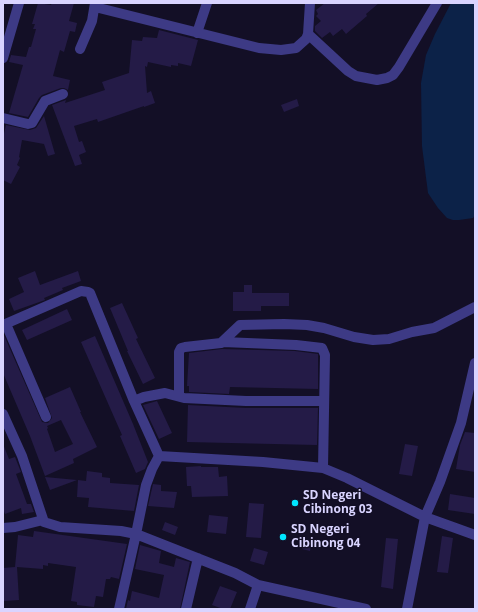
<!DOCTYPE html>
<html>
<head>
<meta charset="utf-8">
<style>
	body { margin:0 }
	#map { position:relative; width:478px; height:612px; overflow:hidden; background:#130f26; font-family:"Open Sans",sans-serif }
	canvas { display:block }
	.frame { position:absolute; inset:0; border:4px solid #d9d4ff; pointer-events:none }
</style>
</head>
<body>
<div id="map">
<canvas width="478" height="612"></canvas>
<div class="frame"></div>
</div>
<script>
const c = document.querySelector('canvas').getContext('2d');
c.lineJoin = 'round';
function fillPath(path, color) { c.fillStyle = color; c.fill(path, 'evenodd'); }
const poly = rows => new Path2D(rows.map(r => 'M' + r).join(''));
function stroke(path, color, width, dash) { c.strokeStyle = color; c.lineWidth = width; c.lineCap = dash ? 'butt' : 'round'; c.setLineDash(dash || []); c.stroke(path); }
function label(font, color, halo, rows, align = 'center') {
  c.font = font + ' "Open Sans",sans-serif'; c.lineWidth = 3; c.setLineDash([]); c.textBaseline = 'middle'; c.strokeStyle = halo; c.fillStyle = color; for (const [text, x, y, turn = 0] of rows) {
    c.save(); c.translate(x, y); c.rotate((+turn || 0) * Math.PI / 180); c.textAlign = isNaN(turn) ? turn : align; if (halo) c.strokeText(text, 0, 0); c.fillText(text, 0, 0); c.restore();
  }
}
const water = poly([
	[451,3,475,3,475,215,473,218,459,220,453,220,447,218,438,208,428,193,422,146,421,83,426,55,435,34]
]);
const building = poly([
	[38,3,51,5,52,3,74,3,69,21,77,23,75,32,70,31,64,52,60,50,53,76,70,80,68,90,64,88,61,88,42,95,39,98,28,117,9,113,23,65,9,62,11,55,26,57,29,47,31,47,36,29,33,29,35,24,32,24],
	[325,3,379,3,366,14,367,16,346,34,342,29,333,36,330,32,322,38,315,31,315,26,321,21,316,16,318,14,316,10],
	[159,30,198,40,191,66,178,63,178,66,171,65,171,67,148,62,147,67,145,66,147,93,151,91,155,103,144,107,144,106,98,122,97,119,74,126,79,142,82,141,86,152,79,155,82,164,75,166,52,105,66,100,65,103,105,90,102,82,129,73,132,40,142,41,143,37,157,38],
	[297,99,299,106,284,112,281,105],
	[44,116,55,154,48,156,44,144,22,140,19,157,20,158,17,165,20,167,11,184,3,180,3,138,6,125,30,130,36,128],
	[35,271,40,285,78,271,81,281,62,288,63,290,44,298,45,300,14,311,9,299,24,292,18,278],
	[244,285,252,285,252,293,289,293,289,306,261,306,261,311,233,311,233,292,244,292],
	[122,303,138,338,136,339,155,378,143,384,127,351,128,351,110,308],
	[67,309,72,320,27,340,22,330],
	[3,333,42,422,48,423,52,418,45,398,70,387,81,412,80,412,97,447,73,459,74,463,45,476,30,436,3,373],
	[61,420,73,444,55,452,47,429,48,428,47,426],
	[95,336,133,424,148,462,145,469,136,473,120,436,122,435,81,342],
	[222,349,295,351,318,354,318,389,230,387,229,394,189,392,189,386,187,386,189,353],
	[157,401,172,433,159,439,143,405],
	[188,405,246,408,318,408,317,445,187,442],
	[465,432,475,433,475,472,456,469,460,445],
	[3,444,9,459,15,457,21,472,16,474,27,504,31,504,34,512,22,514,21,508,5,514,3,509],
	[405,444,418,446,412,476,399,474],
	[201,466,201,467,218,467,219,477,227,476,228,496,192,497,191,486,187,486,186,467],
	[87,471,102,473,102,477,110,478,110,483,139,485,134,511,88,507,89,498,77,497,78,480,86,481],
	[45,477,77,480,50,490],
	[153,484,161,485,161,491,177,492,174,508,148,506],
	[450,494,475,498,475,514,448,510],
	[249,503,264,504,261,538,246,537],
	[209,515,228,517,226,534,207,532],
	[165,522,178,527,175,535,162,530],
	[34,531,127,544,119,579,111,577,110,579,106,579,103,597,96,596,94,607,77,605,77,602,71,601,76,567,48,563,48,566,43,565,43,569,17,567,19,600,4,601,3,568,15,567,18,535,33,537],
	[442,536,453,538,448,573,437,572],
	[386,538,398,539,393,589,381,587],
	[304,539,312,541,310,551,302,549],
	[140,545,161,551,159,563,174,567,176,558,190,562,180,609,126,609,128,600,130,601,132,591,159,598,164,575,135,569],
	[254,548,268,552,264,565,250,561],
	[220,586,237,592,230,609,223,609,212,605]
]);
const minor = poly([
	[95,7,259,48,281,50,296,48,306,39,308,34,310,3],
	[197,33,207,3],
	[308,34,348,71,356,76,377,80,387,78,393,75,399,67,437,3],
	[80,49,92,21,95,3],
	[3,58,19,3],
	[3,118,28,124,32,123,45,101,63,94],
	[6,324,46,417],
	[3,325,81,291,88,292,90,293,134,401,159,456,263,462,323,468,347,478,425,517,475,535],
	[223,342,296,345,322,348,325,355,323,468],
	[179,396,179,352,181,348,185,347,221,343,240,325,284,324,307,325,324,328,354,337,373,340,389,339,412,332,434,328,475,307],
	[134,401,144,397,165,393,184,398,246,401,324,401],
	[3,414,22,456,44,522,60,527,121,531,136,534,119,609],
	[159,456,152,469,146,485,136,534,235,573,258,585,366,609],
	[3,528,15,527,43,520],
	[186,609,198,558],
	[250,609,258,585],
	[407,609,425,517,440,482,461,423,475,363]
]);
const markers = [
	[295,503,4,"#00e5ff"],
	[283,537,4,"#00e5ff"]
];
const poiNames = [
	["SD Negeri",303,496],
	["Cibinong 03",303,510],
	["SD Negeri",291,530],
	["Cibinong 04",291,544]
];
fillPath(water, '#0c2248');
fillPath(building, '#241b47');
stroke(minor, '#3d3a85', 10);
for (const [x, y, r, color] of markers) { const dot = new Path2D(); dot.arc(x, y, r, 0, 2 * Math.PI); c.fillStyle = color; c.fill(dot); stroke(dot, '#130f26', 1.5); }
label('bold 12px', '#d9d4ff', '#130f26', poiNames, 'left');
</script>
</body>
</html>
